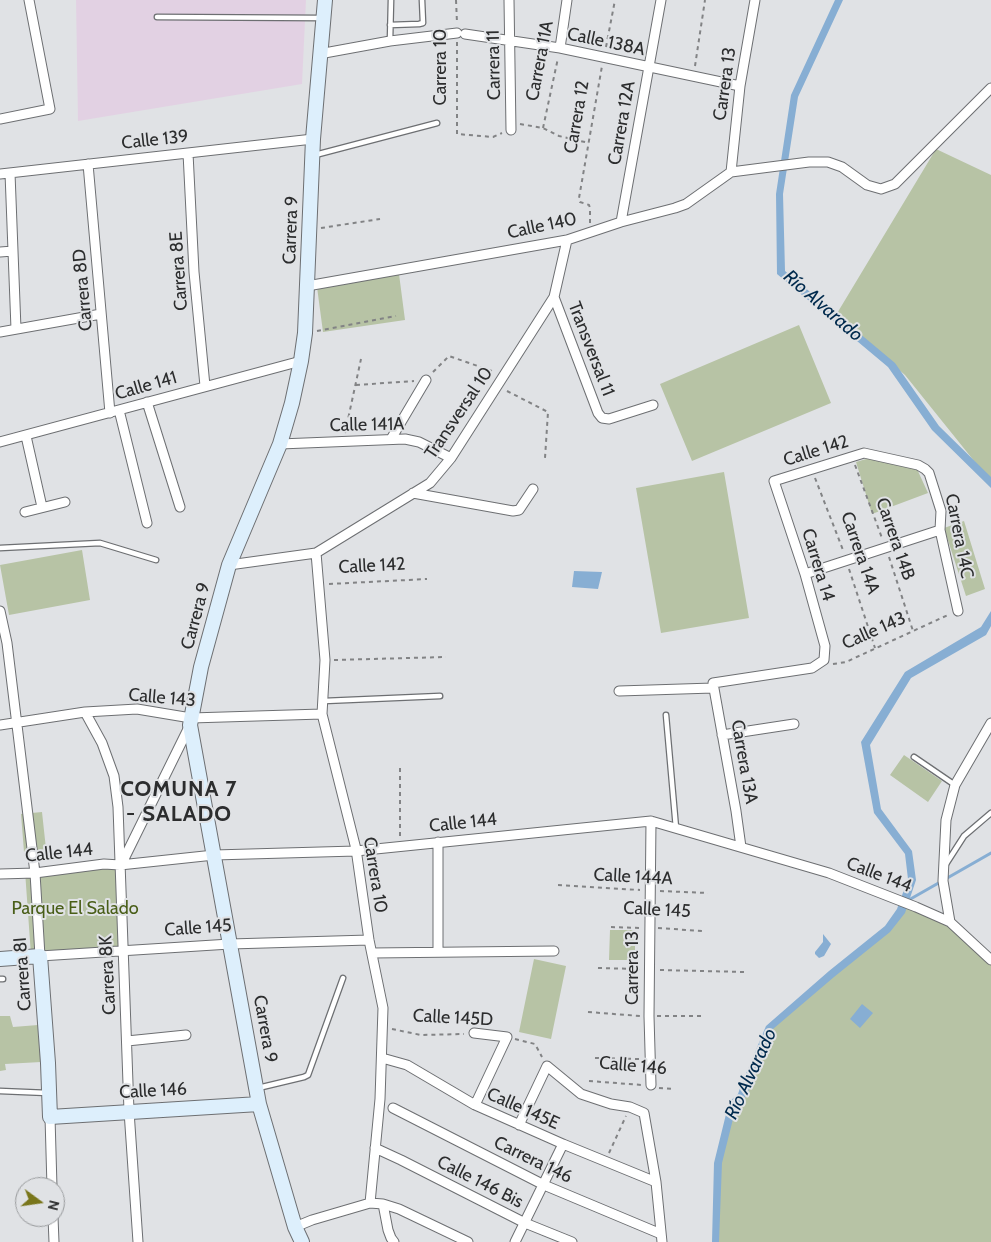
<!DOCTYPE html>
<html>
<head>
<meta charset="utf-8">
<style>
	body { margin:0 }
	#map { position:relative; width:991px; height:1242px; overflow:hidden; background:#e0e2e5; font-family:Cabin,sans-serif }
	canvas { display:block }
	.north { position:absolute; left:15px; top:1177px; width:50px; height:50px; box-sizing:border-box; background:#e0e2e5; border:1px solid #989a9c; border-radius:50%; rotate:104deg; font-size:14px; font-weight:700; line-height:20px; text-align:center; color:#2c2d2e }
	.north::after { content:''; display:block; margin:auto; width:18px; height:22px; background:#79761b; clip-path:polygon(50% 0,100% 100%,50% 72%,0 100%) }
</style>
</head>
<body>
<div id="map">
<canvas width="991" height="1242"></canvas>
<div class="north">N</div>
</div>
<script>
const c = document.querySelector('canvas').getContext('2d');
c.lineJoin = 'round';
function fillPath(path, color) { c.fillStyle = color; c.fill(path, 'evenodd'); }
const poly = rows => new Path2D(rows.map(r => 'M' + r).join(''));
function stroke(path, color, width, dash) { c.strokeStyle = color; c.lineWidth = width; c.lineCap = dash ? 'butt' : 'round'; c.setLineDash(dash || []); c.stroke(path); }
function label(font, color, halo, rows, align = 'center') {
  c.font = font + ' Cabin,sans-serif'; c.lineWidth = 4; c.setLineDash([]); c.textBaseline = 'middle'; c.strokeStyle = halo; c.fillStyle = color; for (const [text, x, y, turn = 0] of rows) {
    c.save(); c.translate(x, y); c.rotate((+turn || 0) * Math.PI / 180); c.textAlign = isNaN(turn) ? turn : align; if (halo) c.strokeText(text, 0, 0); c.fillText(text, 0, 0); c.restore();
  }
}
const education = poly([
	[76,0,306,0,302,84,78,121]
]);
const green = poly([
	[936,149,991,175,991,482,905,375,836,315],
	[399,274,405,320,323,332,317,287],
	[799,325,831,403,692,461,660,384],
	[873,457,917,469,928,493,872,514,856,462],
	[724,472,749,618,661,633,636,488],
	[964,521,985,589,966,596,944,528],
	[82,550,90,600,9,615,0,565],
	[904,755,942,781,928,802,890,775],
	[42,812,46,849,24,852,21,814],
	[117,862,119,950,31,955,25,871],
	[905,902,955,929,991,964,991,1242,715,1242,718,1163,732,1105,741,1097,770,1027,887,928],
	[610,930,635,930,635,960,609,960],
	[534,959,566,966,551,1039,519,1032],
	[0,1016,10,1016,13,1027,38,1025,41,1062,5,1064,6,1070,0,1071]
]);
const water = poly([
	[835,0,843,0,798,97,783,194,785,271,895,363,939,426,991,477,991,488,932,430,888,367,777,274,776,194,791,95],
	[574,571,602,572,598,589,572,587],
	[991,611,991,626,986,635,911,678,870,745,881,809,912,851,916,880,905,913,890,932,834,977,773,1029,748,1092,744,1099,736,1107,722,1163,719,1242,712,1242,714,1163,729,1102,738,1094,740,1088,766,1026,829,971,885,926,897,909,908,879,905,854,874,813,861,742,905,672,981,627],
	[823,934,831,944,824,956,819,958,815,954,815,952,823,942],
	[862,1004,873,1013,860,1028,850,1019]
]);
const stream = poly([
	[907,901,991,853]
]);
const path = poly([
	[456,0,457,23],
	[457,42,457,134,493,137,502,133],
	[606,47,615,0],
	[695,66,705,0],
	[520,124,543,128,559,136,589,143],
	[543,128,558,58],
	[590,223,590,208,589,205,580,202,579,198,602,66],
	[321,228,380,219],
	[317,331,396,316],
	[433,372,449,356,495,372],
	[356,385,414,381],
	[507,391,548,412,545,458],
	[345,433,361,359],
	[855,465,882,538],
	[815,478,843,550],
	[889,557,913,631],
	[849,569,875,648],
	[329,584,427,579],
	[334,660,446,657],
	[833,664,846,662,950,614],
	[400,836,400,767],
	[558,885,640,890],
	[660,891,708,893],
	[611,927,641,928],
	[658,928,702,931],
	[598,968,640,969],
	[660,970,745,972],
	[588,1012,640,1016],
	[657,1016,705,1016],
	[392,1029,421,1035,464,1034],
	[515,1039,535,1044,542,1057],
	[595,1058,640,1059],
	[589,1081,642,1085],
	[659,1088,674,1089],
	[609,1153,626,1116]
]);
const lane = poly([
	[157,17,321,18],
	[390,25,419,24,423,23,422,0],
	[390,41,391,0],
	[315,155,437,123],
	[0,548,100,543,156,560],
	[324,701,440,696],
	[666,715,676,828],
	[914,757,955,785],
	[946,864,964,836,991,813],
	[0,979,3,979],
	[258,1088,304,1077,308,1075,343,978],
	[0,1091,48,1093]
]);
const street = poly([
	[509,0,511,130],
	[465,34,560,48,740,86],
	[560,48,567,0],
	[319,54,390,41,457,33],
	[0,119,50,109,29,0],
	[188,153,194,272,205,386],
	[88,164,110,413],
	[731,172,740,86,755,0],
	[10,173,16,329],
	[0,174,313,139],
	[621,222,661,0],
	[0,252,13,251],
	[307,286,567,240,621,222,675,208,686,204,731,172,809,162,828,162,842,167,867,185,881,189,895,184,991,88],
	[554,297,598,413,602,418,609,419,653,405],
	[0,332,101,314],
	[147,402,180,507],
	[119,410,147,523],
	[26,436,42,507],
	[391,439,426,380],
	[0,442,301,361],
	[280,444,405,439,419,442,451,458],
	[413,493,513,511,519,510,533,489],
	[25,512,65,502],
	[316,553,325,660,322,714,356,849,369,940,383,1008,380,1099,370,1203],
	[229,565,316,553,430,483,451,458,554,297,567,240],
	[805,574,940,530],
	[0,611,7,643,35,873,40,956,230,944,369,940],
	[619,691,713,688],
	[85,712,102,743,114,776,118,807,129,1111,138,1242],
	[0,725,85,712,137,709,191,718,322,714],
	[722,735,794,724],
	[651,821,649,1016,651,1085],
	[438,842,438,952],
	[741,847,736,811,713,683,812,668,824,660,825,646,805,574,774,481,864,453,918,465,925,469,929,473,941,511,940,530,958,611],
	[121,865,190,725],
	[0,874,35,873,104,864,120,865,214,855,356,851,651,821,829,873,916,907,950,922,991,960],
	[950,922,943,881,946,820,955,785,991,723],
	[372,953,554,951],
	[474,1033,507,1037,475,1105],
	[127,1041,186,1035],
	[382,1058,407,1065,475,1105,563,1144,656,1182],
	[393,1108,544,1185,661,1234],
	[50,1117,52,1187],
	[519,1125,547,1066,581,1094,611,1104,630,1107,644,1113,656,1182,662,1242],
	[375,1148,401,1160,525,1223,572,1242],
	[383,1204,388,1230,391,1238,394,1242],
	[53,1217,54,1242],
	[295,1227,312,1220,370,1203,383,1204,399,1209,468,1242],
	[515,1242,563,1144]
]);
const secondary = poly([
	[0,959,40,956,48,1063,50,1117,259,1104],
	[302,1242,295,1227,259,1104,190,725,201,667,229,565,280,444,292,403,301,361,305,333,313,139,325,0]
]);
const streetNames = [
	["Calle 138A",606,42,12],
	["Carrera 11A",540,61,-79],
	["Carrera 11",494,65,-91],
	["Carrera 10",441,67,-90],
	["Carrera 13",725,84,-82],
	["Carrera 12",577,117,-80],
	["Carrera 12A",622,123,-80],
	["Calle 139",155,140,-6],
	["Calle 140",542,226,-12],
	["Carrera 9",291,230,-88],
	["Carrera 8E",179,271,-94],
	["Carrera 8D",83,290,-95],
	["Transversal 11",591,349,69],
	["Calle 141",146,386,-16],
	["Transversal 10",459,413,-56],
	["Calle 141A",367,425,-1],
	["Calle 142",816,451,-17],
	["Carrera 14C",959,536,79],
	["Carrera 14B",895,539,71],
	["Carrera 14A",860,553,71],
	["Carrera 14",818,565,73],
	["Calle 142",372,566,-3],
	["Carrera 9",196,616,-75],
	["Calle 143",874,631,-24],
	["Calle 143",162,698,5],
	["Carrera 13A",744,762,80],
	["Calle 144",463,823,-6],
	["Calle 144",59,853,-6],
	["Carrera 10",375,875,81],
	["Calle 144",879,875,21],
	["Calle 144A",633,877,3],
	["Calle 145",657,910,3],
	["Calle 145",198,928,-4],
	["Carrera 13",633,968,-90],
	["Carrera 8I",23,974,-94],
	["Carrera 8K",108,975,-93],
	["Calle 145D",453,1018,3],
	["Carrera 9",265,1029,80],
	["Calle 146",633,1066,5],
	["Calle 146",153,1091,-3],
	["Calle 145E",523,1109,24],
	["Carrera 146",533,1160,26],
	["Calle 146 Bis",480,1182,27]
];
const parkNames = [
	["Parque El Salado",75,909]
];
const waterNames = [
	["Río Alvarado",823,306,41],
	["Río Alvarado",751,1074,-65]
];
const districtNames = [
	["COMUNA 7",179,790],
	["- SALADO",179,815]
];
fillPath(education, '#e2d1e3');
fillPath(green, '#b7c3a5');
fillPath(water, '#87aed3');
stroke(stream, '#87aed3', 3);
stroke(lane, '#6d6f72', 7);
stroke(street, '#6d6f72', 11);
stroke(secondary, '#6d6f72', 16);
stroke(path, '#828385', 2, [4, 4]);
stroke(lane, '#fff', 4.5);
stroke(street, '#fff', 9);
stroke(secondary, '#ddeffc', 14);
label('18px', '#2c2d2e', '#e0e2e5', streetNames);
label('18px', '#495e18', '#e0e2e5', parkNames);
label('italic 19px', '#002a4d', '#e0e2e5', waterNames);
c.letterSpacing = '1px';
label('bold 22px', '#2c2d2e', '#e0e2e5', districtNames);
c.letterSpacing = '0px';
</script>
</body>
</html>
